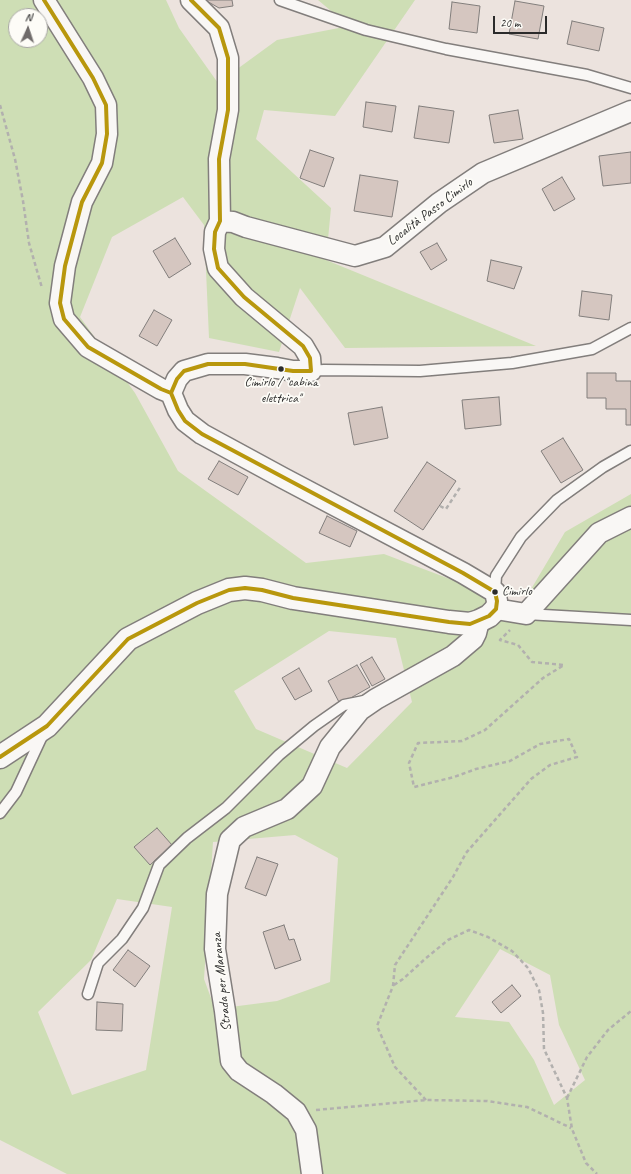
<!DOCTYPE html>
<html>
<head>
<meta charset="utf-8">
<style>
	body { margin:0 }
	#map { position:relative; width:631px; height:1174px; overflow:hidden; background:#ece3de; font-family:Caveat,sans-serif }
	canvas { display:block }
	.north { position:absolute; left:8px; top:8px; width:40px; height:40px; box-sizing:border-box; background:#fdfcf7; border:1px solid #a9a8a5; border-radius:50%; rotate:3deg; font-size:11px; font-weight:700; line-height:16px; text-align:center; color:#2b2b2b }
	.north::after { content:''; display:block; margin:auto; width:14px; height:18px; background:#6f6b6a; clip-path:polygon(50% 0,100% 100%,50% 72%,0 100%) }
	.scale { position:absolute; left:493px; top:16px; width:54px; height:18px; box-sizing:border-box; border:2px solid #2b2b2b; border-top:0; padding-left:5px; font-size:12px; line-height:14px; white-space:nowrap; color:#2b2b2b; -webkit-text-stroke:3px #fdfcf7; paint-order:stroke }
</style>
</head>
<body>
<div id="map">
<canvas width="631" height="1174"></canvas>
<div class="north">N</div>
<div class="scale">20 m</div>
</div>
<script>
const c = document.querySelector('canvas').getContext('2d');
c.lineJoin = 'round';
function fillPath(path, color) { c.fillStyle = color; c.fill(path, 'evenodd'); }
const poly = rows => new Path2D(rows.map(r => 'M' + r).join(''));
function stroke(path, color, width, dash) { c.strokeStyle = color; c.lineWidth = width; c.lineCap = dash ? 'butt' : 'round'; c.setLineDash(dash || []); c.stroke(path); }
function label(font, color, halo, rows, align = 'center') {
  c.font = font + ' Caveat,sans-serif'; c.lineWidth = 3.5; c.setLineDash([]); c.textBaseline = 'middle'; c.strokeStyle = halo; c.fillStyle = color; for (const [text, x, y, turn = 0] of rows) {
    c.save(); c.translate(x, y); c.rotate((+turn || 0) * Math.PI / 180); c.textAlign = isNaN(turn) ? turn : align; if (halo) c.strokeText(text, 0, 0); c.fillText(text, 0, 0); c.restore();
  }
}
const green = poly([
	[0,0,166,0,179,28,218,83,277,40,349,26,318,0,415,0,335,116,264,110,256,139,331,208,326,260,536,346,345,348,300,288,279,352,209,338,204,225,183,197,112,237,80,317,135,393,178,471,306,563,384,554,521,606,565,532,631,494,631,1174,67,1174,0,1140],
	[16,16,40,16,40,40,16,40],
	[329,631,396,638,412,702,347,768,256,729,234,691],
	[295,835,338,858,330,982,277,1001,215,1009,204,979,213,842],
	[117,899,172,907,146,1070,72,1095,38,1012,91,960],
	[500,949,550,975,559,1025,585,1080,554,1105,534,1060,509,1022,455,1017]
]);
const building = poly([
	[205,0,232,0,233,6,219,8,205,0],
	[515,1,544,6,538,39,509,34,515,1],
	[452,2,480,6,477,33,449,29,452,2],
	[572,21,604,28,599,51,567,44,572,21],
	[366,102,396,106,392,132,363,127,366,102],
	[419,106,454,111,449,143,414,138,419,106],
	[518,110,523,139,494,143,489,115,518,110],
	[310,150,334,158,324,187,300,178,310,150],
	[631,152,631,183,603,186,599,156,631,152],
	[360,175,398,181,392,217,354,211,360,175],
	[562,177,575,199,554,211,542,189,562,177],
	[175,238,191,264,169,278,153,251,175,238],
	[437,243,447,260,431,270,420,252,437,243],
	[491,260,522,267,514,289,487,281,491,260],
	[582,291,612,295,609,320,579,316,582,291],
	[154,310,172,320,157,346,139,336,154,310],
	[587,373,616,373,616,381,631,381,631,425,626,425,626,409,606,409,606,398,587,398,587,373],
	[499,397,501,425,465,429,462,400,499,397],
	[382,407,388,438,354,445,348,413,382,407],
	[563,438,583,470,561,483,541,451,563,438],
	[219,461,248,477,238,495,208,479,219,461],
	[427,462,456,481,423,530,394,511,427,462],
	[327,516,357,531,350,547,319,533,327,516],
	[372,657,385,679,372,686,360,664,372,657],
	[357,665,370,687,340,704,328,681,357,665],
	[299,668,312,691,295,700,282,678,299,668],
	[157,828,172,845,150,865,134,847,157,828],
	[257,857,278,864,266,896,245,888,257,857],
	[284,925,289,940,294,939,301,960,275,969,263,932,284,925],
	[128,950,150,966,135,987,113,970,128,950],
	[512,985,521,996,501,1013,492,1002,512,985],
	[97,1002,123,1004,122,1031,96,1030,97,1002]
]);
const path = poly([
	[0,105,15,159,23,201,29,243,42,288],
	[440,506,446,509,461,486],
	[394,985,403,979,425,959,448,940,469,930,488,937,512,951,528,968,539,990,543,1013,544,1049,567,1098,572,1129,586,1163,597,1174],
	[567,1098,587,1057,608,1030,631,1011],
	[426,1100,395,1067,377,1026,393,986,395,965,453,877,466,853,531,779,550,765,577,757,569,739,540,744,510,761,476,769,454,777,414,787,409,763,418,743,462,741,485,730,543,678,564,665,532,662,518,645,500,640,510,630],
	[316,1110,426,1100,487,1101,527,1107,571,1128]
]);
const lane = poly([
	[280,0,366,30,446,49,587,75,631,88],
	[311,371,324,370,420,371,512,363,592,349,631,328],
	[495,592,496,576,521,537,557,500,603,467,631,451],
	[526,614,631,620],
	[0,813,16,792,43,734],
	[88,994,98,963,122,939,143,908,159,865,187,838,226,808,279,755,314,726,344,705,364,701]
]);
const street = poly([
	[44,0,93,78,106,105,107,134,102,163,82,202,65,266,60,303,64,319,88,347,161,389,171,393],
	[191,0,219,28,228,58,228,110,219,159,220,221,215,232,214,249,218,268,244,297,303,346,310,358,311,371,293,371,277,368,245,364,208,364,184,371,177,379,171,393,178,410,185,421,202,434,283,478,463,573,495,592,497,601,496,609,526,614,599,533,631,517],
	[220,221,233,222,246,227,355,256,385,247,439,203,483,173,631,111],
	[312,1174,306,1130,296,1112,274,1094,239,1071,231,1061,225,1011,215,949,217,894,230,840,244,827,287,809,312,786,330,747,360,710,376,699,453,656,473,639,476,633,479,621]
]);
const secondary = poly([
	[0,757,47,726,128,639,197,603,229,590,245,588,262,590,293,598,449,622,470,624,479,621,489,616,496,609]
]);
const bus1 = poly([
	[44,0,93,78,106,105,107,134,102,163,82,202,65,266,60,303,64,319,88,347,161,389,171,393],
	[191,0,219,28,228,58,228,110,219,159,220,221,215,232,214,249,218,268,244,297,303,346,310,358,311,371,293,371,245,364,208,364,184,371,177,379,171,393,178,410,185,421,202,434,463,573,495,592,497,601,496,609],
	[0,757,47,726,128,639,197,603,229,590,245,588,262,590,293,598,449,622,470,624,489,616,496,609]
]);
const markers = [
	[281,369,3.5,"#2b2b2b"],
	[495,592,3.5,"#2b2b2b"]
];
const busNames = [
	["Cimirlo / \"cabina",281,383],
	["elettrica\"",281,399],
	["Cimirlo",502,592,"left"]
];
const streetNames = [
	["Località Passo Cimirlo",430,212,-37],
	["Strada per Maranza",222,982,-96]
];
fillPath(green, '#cedeb5');
fillPath(building, '#d5c6c0');
stroke(building, '#827e7c', 1);
stroke(lane, '#827e7c', 13);
stroke(street, '#827e7c', 23);
stroke(secondary, '#827e7c', 25);
stroke(path, '#b2b0ae', 2.5, [4, 3]);
stroke(lane, '#f9f7f5', 10);
stroke(street, '#f9f7f5', 20);
stroke(secondary, '#f9f7f5', 22);
stroke(bus1, '#b8970d', 4);
for (const [x, y, r, color] of markers) { const dot = new Path2D(); dot.arc(x, y, r, 0, 2 * Math.PI); c.fillStyle = color; c.fill(dot); stroke(dot, '#fdfcf7', 1.5); }
label('13px', '#2b2b2b', '#fdfcf7', busNames);
label('14px', '#2b2b2b', '#fdfcf7', streetNames);
</script>
</body>
</html>
